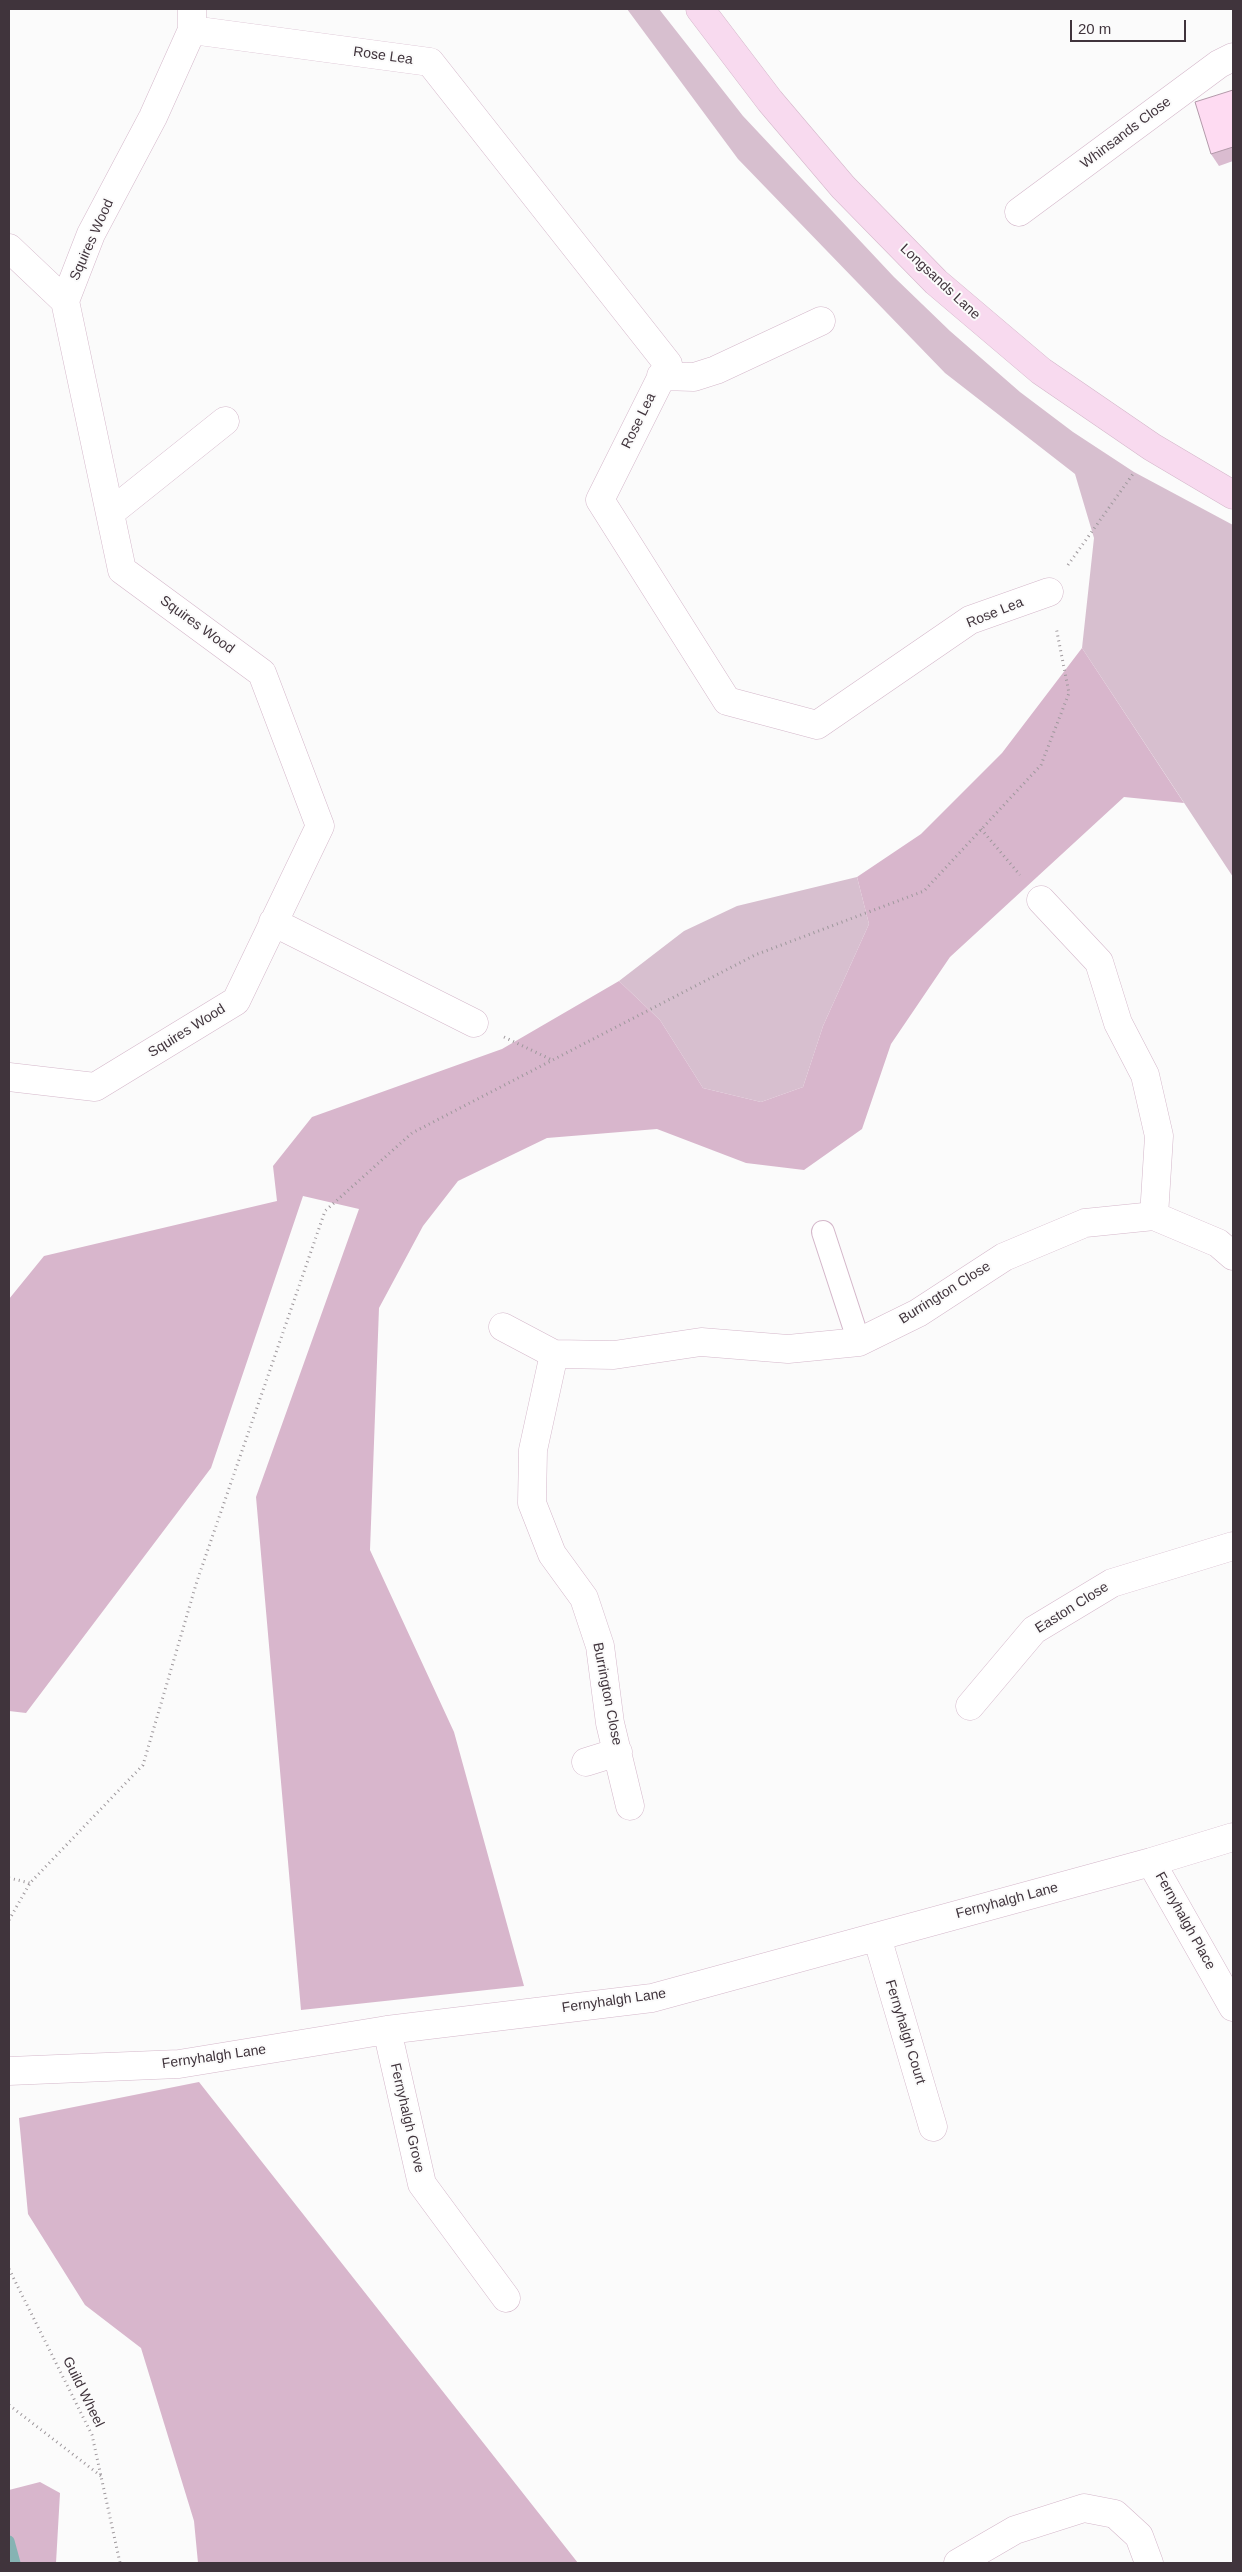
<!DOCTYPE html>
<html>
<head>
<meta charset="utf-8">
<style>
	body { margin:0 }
	#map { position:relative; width:1242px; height:2572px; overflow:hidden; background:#fbfbfb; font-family:Arial,sans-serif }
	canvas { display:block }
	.frame { position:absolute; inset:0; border:10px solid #40343c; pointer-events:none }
	.scale { position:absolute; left:1070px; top:20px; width:116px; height:22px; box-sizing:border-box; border:2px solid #40343c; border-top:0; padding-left:6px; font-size:15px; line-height:18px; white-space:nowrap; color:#40343c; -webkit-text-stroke:4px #fbfbfb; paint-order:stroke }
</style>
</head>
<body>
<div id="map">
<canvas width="1242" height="2572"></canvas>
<div class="frame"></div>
<div class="scale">20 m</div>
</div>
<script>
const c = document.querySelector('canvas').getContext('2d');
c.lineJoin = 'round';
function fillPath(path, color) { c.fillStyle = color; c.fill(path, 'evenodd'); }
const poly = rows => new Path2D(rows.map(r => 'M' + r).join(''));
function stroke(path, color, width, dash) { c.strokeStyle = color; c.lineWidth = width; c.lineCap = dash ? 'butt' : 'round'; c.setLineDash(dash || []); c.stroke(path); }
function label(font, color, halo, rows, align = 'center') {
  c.font = font + ' Arial,sans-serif'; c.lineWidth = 4; c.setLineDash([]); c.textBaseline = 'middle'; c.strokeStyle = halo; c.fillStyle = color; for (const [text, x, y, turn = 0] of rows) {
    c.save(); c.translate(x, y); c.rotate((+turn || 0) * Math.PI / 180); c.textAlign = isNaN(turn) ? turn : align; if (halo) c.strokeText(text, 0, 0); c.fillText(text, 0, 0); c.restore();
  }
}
const green = poly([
	[627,9,659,9,743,116,894,277,950,331,1020,392,1073,432,1134,472,1233,525,1233,877,1082,648,1094,538,1075,474,945,373,738,159],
	[857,877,869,924,823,1026,803,1087,761,1102,703,1088,660,1020,619,981,684,931,737,906]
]);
const forest = poly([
	[1082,648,1184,803,1124,797,950,957,891,1044,862,1129,804,1170,746,1163,657,1129,547,1138,458,1181,423,1226,379,1308,370,1550,454,1732,524,1986,301,2010,256,1497,359,1209,303,1196,211,1468,26,1713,9,1711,9,1299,44,1256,277,1201,273,1166,312,1117,502,1049,619,981,660,1020,703,1088,761,1102,803,1087,823,1026,869,924,857,877,921,834,1002,753],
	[199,2082,578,2563,198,2563,194,2521,141,2348,85,2305,28,2214,19,2118],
	[40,2482,60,2493,56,2563,9,2563,9,2490]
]);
const stream = poly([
	[9,2541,15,2563]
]);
const path = poly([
	[1068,565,1133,474],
	[981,829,1020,875],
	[504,1037,552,1060],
	[9,1878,30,1883],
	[9,1920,30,1883,143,1765,197,1581,325,1211,412,1133,755,955,924,891,1041,765,1069,693,1056,627],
	[9,2269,92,2435,120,2563],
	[9,2405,101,2476]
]);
const lane = poly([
	[823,1232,859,1342]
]);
const street = poly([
	[192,30,430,62,668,364,600,500,727,701,817,725,970,620,1049,592],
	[1019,212,1219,64,1233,57],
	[9,248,65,301],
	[661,376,694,377,716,370,821,321],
	[110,513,225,421],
	[1041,900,1099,962,1118,1023,1145,1075,1159,1136,1154,1216],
	[273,922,474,1023],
	[9,1077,95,1087,236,1001,320,826,262,673,122,570,65,301,91,234,153,117,192,30,192,9],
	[503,1327,554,1354],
	[970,1706,1034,1630,1112,1583,1233,1546],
	[586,1762,618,1752],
	[630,1806,610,1723,600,1646,584,1598,552,1554,532,1503,533,1450,554,1354,614,1355,701,1342,788,1349,859,1342,918,1313,1004,1257,1085,1223,1154,1216,1218,1243,1233,1256],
	[1151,1862,1233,2007],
	[877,1937,933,2127],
	[387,2030,422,2184,506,2298],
	[9,2071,179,2064,387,2030,652,1998,1151,1862,1233,1837],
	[958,2563,1015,2530,1084,2508,1115,2514,1139,2536,1149,2563]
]);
const secondary = poly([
	[700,9,770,101,843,187,936,282,1041,371,1152,447,1233,495]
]);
const wall = poly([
	[1233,90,1233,161,1219,166,1211,154]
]);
const building = poly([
	[1233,90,1233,147,1211,154,1195,102,1233,90]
]);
const streetNames = [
	["Rose Lea",383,56,8],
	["Whinsands Close",1126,133,-37],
	["Squires Wood",92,240,-66],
	["Longsands Lane",940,282,43],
	["Rose Lea",639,421,-64],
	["Rose Lea",995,613,-22],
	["Squires Wood",197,625,36],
	["Squires Wood",187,1031,-32],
	["Burrington Close",945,1293,-32],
	["Easton Close",1072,1608,-32],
	["Burrington Close",607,1694,79],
	["Fernyhalgh Lane",1007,1901,-15],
	["Fernyhalgh Place",1185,1921,61],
	["Fernyhalgh Lane",614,2001,-8],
	["Fernyhalgh Court",905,2032,73],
	["Fernyhalgh Lane",214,2057,-8],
	["Fernyhalgh Grove",407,2118,77],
	["Guild Wheel",83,2392,64]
];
fillPath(green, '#d7bfcf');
fillPath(forest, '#d8b6cc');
stroke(stream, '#86b3b3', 11);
stroke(lane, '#d4b7ca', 24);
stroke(street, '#d4b7ca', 29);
stroke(secondary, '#d4b7ca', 29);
stroke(path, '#9e989c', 3, [1, 4]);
stroke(lane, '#fff', 22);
stroke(street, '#fff', 28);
stroke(secondary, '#f8daef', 28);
fillPath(wall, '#dabcd0');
fillPath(building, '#fedbf2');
stroke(building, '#b299a9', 1);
label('14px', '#40343c', '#fbfbfb', streetNames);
</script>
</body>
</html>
